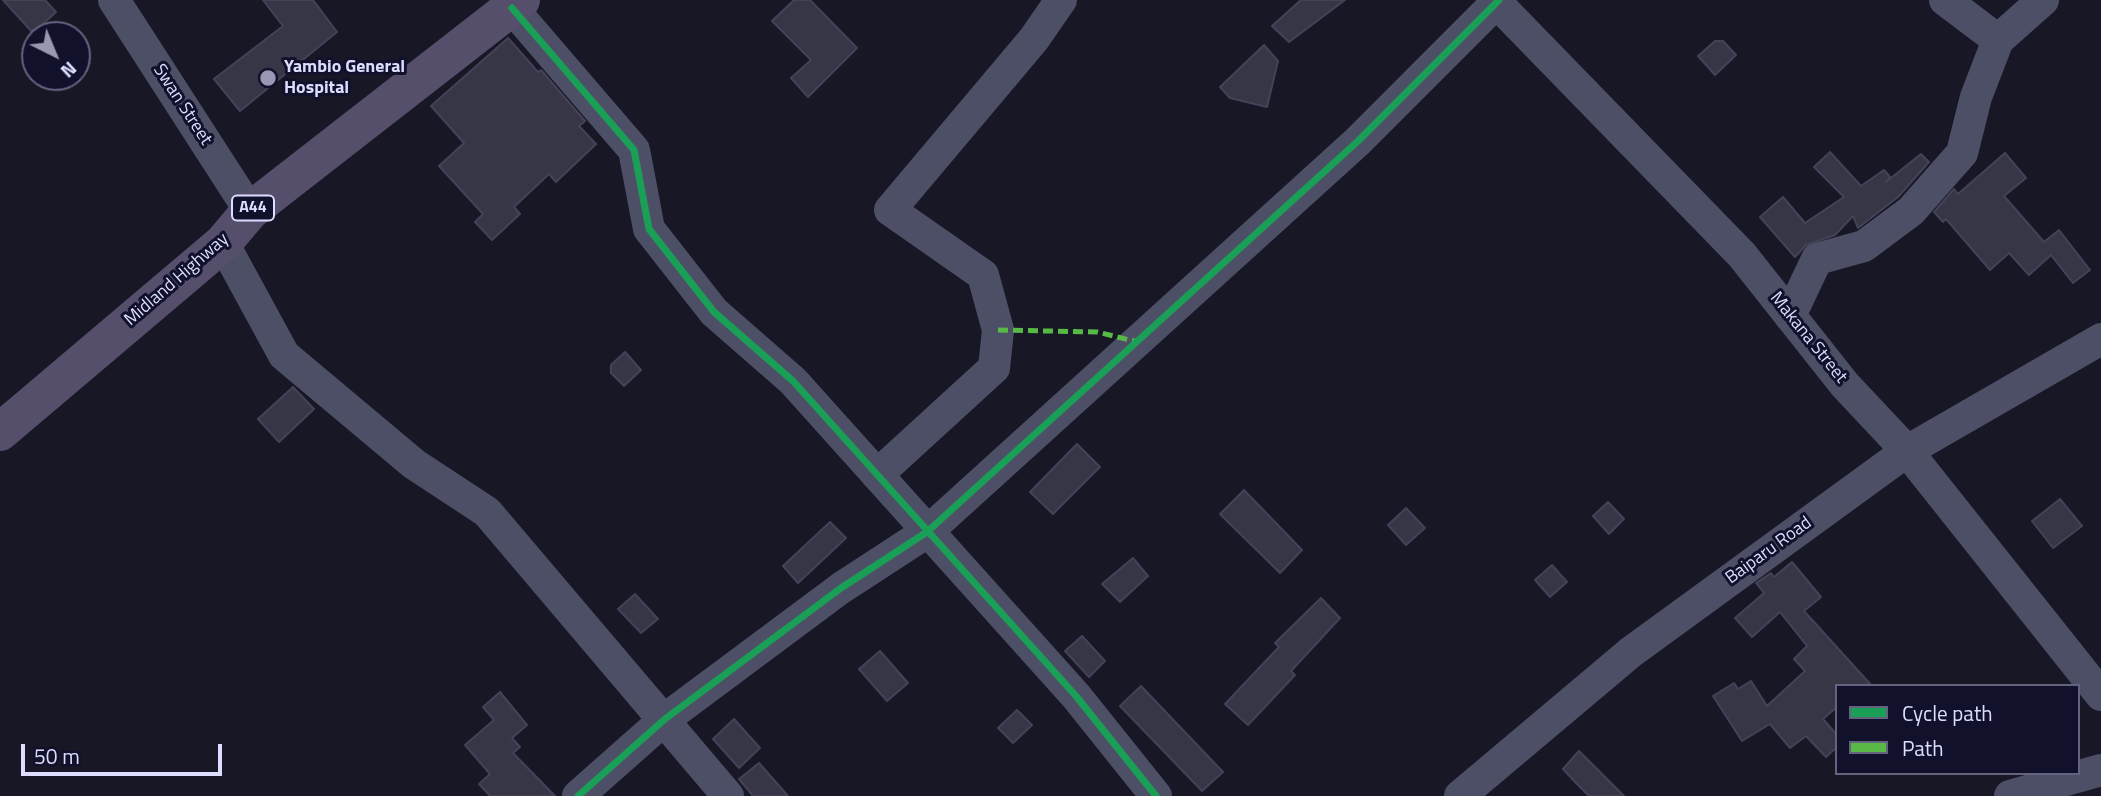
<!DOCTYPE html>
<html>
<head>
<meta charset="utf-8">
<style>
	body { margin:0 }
	#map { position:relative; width:2101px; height:796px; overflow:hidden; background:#181726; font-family:"Titillium Web",sans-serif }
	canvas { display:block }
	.legend { position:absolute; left:1835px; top:684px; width:245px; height:91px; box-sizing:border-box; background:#12112c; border:2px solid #636380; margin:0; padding:9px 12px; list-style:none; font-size:21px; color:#dddeff }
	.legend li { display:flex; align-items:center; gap:14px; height:35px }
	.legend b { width:35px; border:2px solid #636380 }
	.north { position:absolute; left:21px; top:21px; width:70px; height:70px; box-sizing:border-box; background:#12112c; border:2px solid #636380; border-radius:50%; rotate:137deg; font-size:19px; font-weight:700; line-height:28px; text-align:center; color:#dddeff }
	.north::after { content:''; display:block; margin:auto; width:24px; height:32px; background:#9898b3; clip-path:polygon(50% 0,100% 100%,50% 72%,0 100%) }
	.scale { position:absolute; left:21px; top:744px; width:201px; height:32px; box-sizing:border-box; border:4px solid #dddeff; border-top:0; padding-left:9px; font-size:21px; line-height:24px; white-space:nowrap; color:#dddeff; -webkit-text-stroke:5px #12112c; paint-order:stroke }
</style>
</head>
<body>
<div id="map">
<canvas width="2101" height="796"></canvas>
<ul class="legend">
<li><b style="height:9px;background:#1a9f57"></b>Cycle path</li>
<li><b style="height:9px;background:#58b947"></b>Path</li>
</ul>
<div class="north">N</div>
<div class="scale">50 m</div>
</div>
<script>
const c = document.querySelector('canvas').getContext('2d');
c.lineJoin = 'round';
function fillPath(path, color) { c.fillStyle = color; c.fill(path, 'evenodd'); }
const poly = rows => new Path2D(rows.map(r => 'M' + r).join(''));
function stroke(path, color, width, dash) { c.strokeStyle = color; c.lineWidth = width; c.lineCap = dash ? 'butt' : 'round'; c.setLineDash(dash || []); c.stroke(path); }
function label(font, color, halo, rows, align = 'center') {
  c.font = font + ' "Titillium Web",sans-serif'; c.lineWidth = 6; c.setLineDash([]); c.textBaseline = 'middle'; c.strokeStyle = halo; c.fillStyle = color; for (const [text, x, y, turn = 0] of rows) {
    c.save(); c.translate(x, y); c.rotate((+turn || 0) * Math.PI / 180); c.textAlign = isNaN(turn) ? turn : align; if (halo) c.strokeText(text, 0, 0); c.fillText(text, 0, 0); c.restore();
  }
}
const building = poly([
	[3,0,45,0,56,12,33,33,3,0],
	[263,0,313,0,337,32,240,111,214,79,283,26,263,0],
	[794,0,810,0,857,48,808,97,791,78,811,60,772,21,794,0],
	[1301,0,1345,0,1289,42,1272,26,1301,0],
	[508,38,538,72,541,70,585,121,579,126,596,144,556,182,549,174,514,207,520,214,492,240,475,222,483,214,439,166,464,143,431,106,508,38],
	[1715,41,1723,41,1736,55,1715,75,1698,56,1715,41],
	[1264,45,1278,61,1267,107,1230,98,1220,87,1264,45],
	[1830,152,1861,186,1884,170,1890,177,1886,182,1921,154,1929,162,1898,197,1858,228,1853,216,1835,235,1806,245,1795,257,1760,217,1783,197,1805,223,1844,197,1814,167,1830,152],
	[2005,153,2026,178,2004,196,2044,242,2059,230,2090,270,2073,283,2051,255,2029,275,2009,253,1990,270,1946,219,1943,222,1934,212,1954,189,1958,194,2005,153],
	[625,352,641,370,624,386,611,373,611,365,625,352],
	[293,387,314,409,279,442,258,419,293,387],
	[1077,444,1100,467,1053,514,1030,492,1077,444],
	[1244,490,1302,550,1280,573,1220,514,1244,490],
	[2060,499,2082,526,2053,548,2032,521,2060,499],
	[1608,502,1624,519,1609,534,1593,516,1608,502],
	[1406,508,1425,528,1406,545,1388,525,1406,508],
	[830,522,846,538,798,583,783,566,830,522],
	[1133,558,1148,576,1120,602,1102,584,1133,558],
	[1792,562,1821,597,1804,611,1872,686,1837,686,1837,707,1823,719,1837,735,1837,747,1826,757,1806,736,1790,748,1770,724,1742,741,1713,696,1734,683,1738,689,1751,681,1767,706,1805,671,1794,659,1807,646,1780,612,1752,637,1735,618,1764,593,1756,583,1771,573,1774,577,1792,562],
	[1552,565,1567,582,1550,597,1535,580,1552,565],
	[635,594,658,619,641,633,618,609,635,594],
	[1321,598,1340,618,1291,671,1295,675,1248,725,1225,704,1279,647,1275,643,1321,598],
	[1082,636,1105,661,1089,677,1065,651,1082,636],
	[880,651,908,683,887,701,859,669,880,651],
	[1141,686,1223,772,1202,791,1120,706,1141,686],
	[500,692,527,725,512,738,520,747,513,753,555,796,490,796,479,784,490,774,465,745,494,720,483,707,500,692],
	[1017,710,1032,725,1013,743,998,728,1017,710],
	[734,719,760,748,739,768,713,739,734,719],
	[1579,751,1624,796,1589,796,1576,783,1563,769,1579,751],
	[759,763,788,796,753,796,739,779,759,763]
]);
const minor = poly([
	[114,0,250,211],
	[1494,0,1742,255,1845,385,1907,451,2101,695],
	[1945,0,1998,40],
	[512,8,634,150,649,229,714,312,793,381,1076,696,1156,796],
	[223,243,284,355,414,464,487,512,728,796],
	[1790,316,1817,259,1864,246,1911,211,1962,153,1976,97,1998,40,2043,0],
	[877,475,994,368,998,330,983,275,890,210,1034,39,1061,0],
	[578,796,665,719,841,588,927,532,1357,142,1499,0],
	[1460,796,1631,652,1907,451,2101,339],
	[2010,796,2101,770]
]);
const major = poly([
	[0,432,223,243,250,211,521,0]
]);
const quiet = poly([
	[998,330,1097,332,1138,342]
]);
const cycleway = poly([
	[512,8,634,150,649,229,714,312,793,381,1076,696,1156,796],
	[578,796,665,719,841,588,927,532,1357,142,1499,0]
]);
const markers = [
	[268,78,9,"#9898b3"]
];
const shields = [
	[253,208,42]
];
const shieldNames = [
	["A44",253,208]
];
const poiNames = [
	["Yambio General",284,68],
	["Hospital",284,89]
];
const streetNames = [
	["Swan Street",182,105,57],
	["Midland Highway",177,280,-41],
	["Makana Street",1808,338,51],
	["Baiparu Road",1769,551,-36]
];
fillPath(building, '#363647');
stroke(building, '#444259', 2);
stroke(minor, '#4d4f66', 32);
stroke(major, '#554f6c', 38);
stroke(quiet, '#58b947', 5, [10, 5]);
stroke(cycleway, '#1a9f57', 7);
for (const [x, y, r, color] of markers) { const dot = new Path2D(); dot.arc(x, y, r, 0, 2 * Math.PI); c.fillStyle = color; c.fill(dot); stroke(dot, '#12112c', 2.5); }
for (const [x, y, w] of shields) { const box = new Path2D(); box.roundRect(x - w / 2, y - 12.5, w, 25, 5); c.fillStyle = '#12112c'; c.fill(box); stroke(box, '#dddeff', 2); }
label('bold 16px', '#dddeff', null, shieldNames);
label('bold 18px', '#dddeff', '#12112c', poiNames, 'left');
label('18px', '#dddeff', '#12112c', streetNames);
</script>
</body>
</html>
